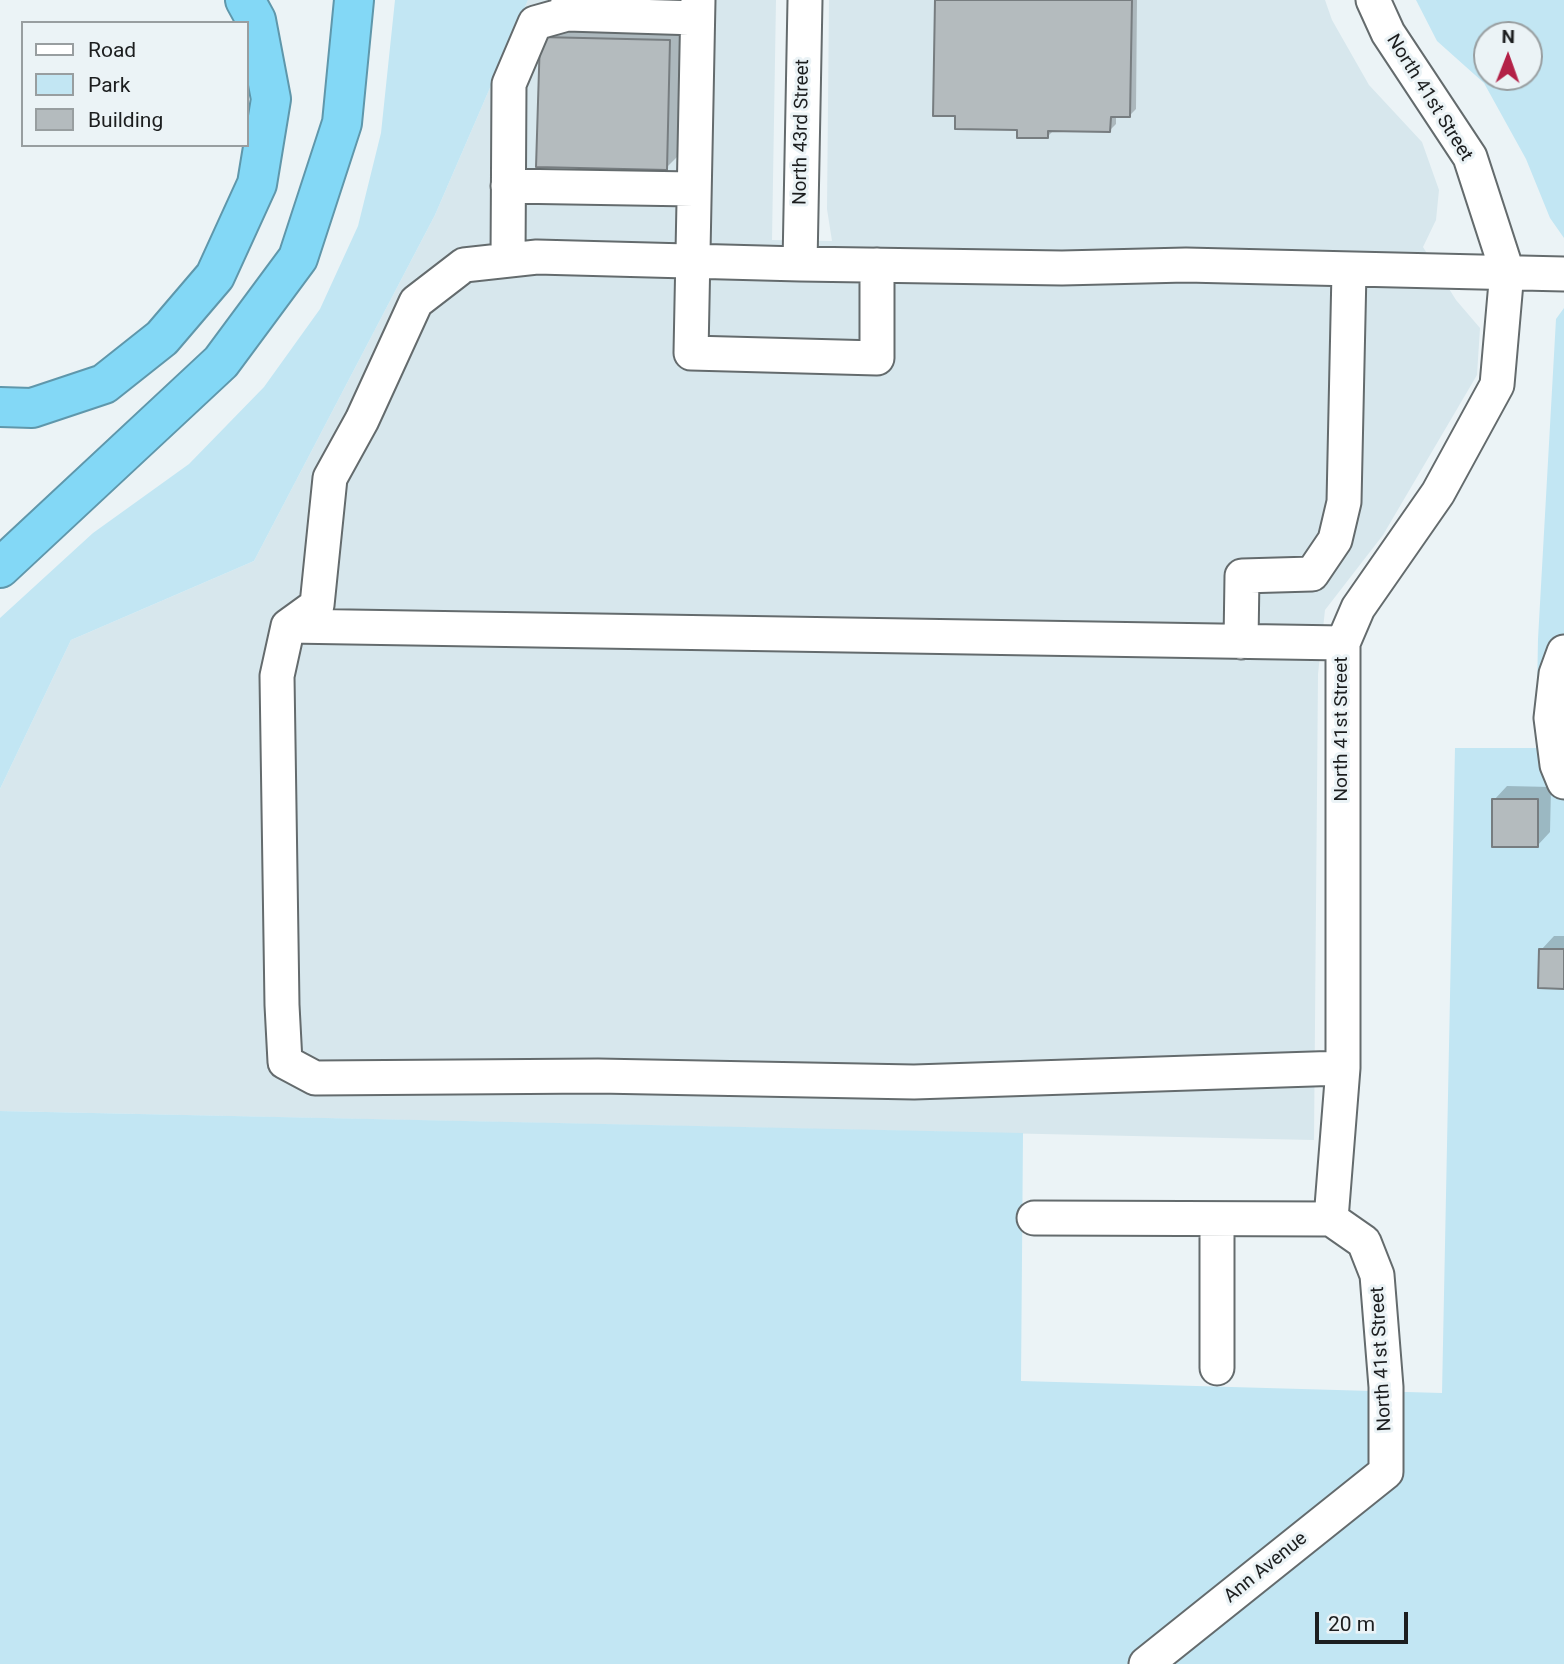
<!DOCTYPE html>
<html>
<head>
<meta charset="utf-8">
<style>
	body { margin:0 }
	#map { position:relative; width:1564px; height:1664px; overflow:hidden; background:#ebf3f6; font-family:Roboto,sans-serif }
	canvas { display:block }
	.legend { position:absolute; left:21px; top:21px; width:228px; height:126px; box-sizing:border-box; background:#ebf3f6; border:2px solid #989ea0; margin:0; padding:9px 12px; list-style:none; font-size:21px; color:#1c1e1f }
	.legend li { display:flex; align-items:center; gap:14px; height:35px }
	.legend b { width:35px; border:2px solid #989ea0 }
	.north { position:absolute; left:1473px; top:21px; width:70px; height:70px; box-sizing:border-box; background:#ebf3f6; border:2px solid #989ea0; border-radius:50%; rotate:1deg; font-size:19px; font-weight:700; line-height:28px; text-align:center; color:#1c1e1f }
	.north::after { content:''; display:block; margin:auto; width:24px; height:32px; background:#b32147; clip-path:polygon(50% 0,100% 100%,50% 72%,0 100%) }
	.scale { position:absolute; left:1315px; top:1612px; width:93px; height:32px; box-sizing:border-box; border:4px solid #1c1e1f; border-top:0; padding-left:9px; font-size:21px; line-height:24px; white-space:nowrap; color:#1c1e1f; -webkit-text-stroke:5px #ebf3f6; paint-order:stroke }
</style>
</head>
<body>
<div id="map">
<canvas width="1564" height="1664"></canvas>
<ul class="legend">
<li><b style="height:9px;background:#fff"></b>Road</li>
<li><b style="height:19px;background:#c2e6f3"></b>Park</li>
<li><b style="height:19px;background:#b4bbbe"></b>Building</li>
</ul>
<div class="north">N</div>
<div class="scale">20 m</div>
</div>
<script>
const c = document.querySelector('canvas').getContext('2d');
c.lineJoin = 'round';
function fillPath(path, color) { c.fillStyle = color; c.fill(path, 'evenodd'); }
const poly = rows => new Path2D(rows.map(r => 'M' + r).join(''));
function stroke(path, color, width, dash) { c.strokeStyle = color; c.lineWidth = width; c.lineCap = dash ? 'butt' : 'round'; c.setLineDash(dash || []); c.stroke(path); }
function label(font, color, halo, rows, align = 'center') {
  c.font = font + ' Roboto,sans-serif'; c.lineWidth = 6; c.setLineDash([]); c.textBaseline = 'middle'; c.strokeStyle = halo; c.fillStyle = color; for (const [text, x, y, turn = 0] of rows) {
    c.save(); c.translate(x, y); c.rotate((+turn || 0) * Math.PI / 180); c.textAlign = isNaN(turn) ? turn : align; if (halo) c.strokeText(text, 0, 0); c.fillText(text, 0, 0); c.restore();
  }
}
const built = poly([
	[528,0,776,0,772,240,832,241,827,209,829,0,1325,0,1332,20,1369,85,1422,142,1439,190,1436,220,1423,247,1456,300,1480,328,1477,375,1383,535,1325,610,1318,674,1314,1140,0,1111,0,789,71,640,254,561,435,215]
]);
const green = poly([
	[395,0,528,0,435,215,254,561,71,640,0,789,0,618,93,533,189,464,264,387,320,309,358,226,381,133],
	[1416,0,1564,0,1564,238,1550,218,1526,159,1484,83,1437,41],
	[1487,35,1529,35,1529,77,1487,77],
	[1564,308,1564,1664,0,1664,0,1111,1023,1133,1021,1381,1442,1393,1455,748,1536,748,1538,639,1556,319]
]);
const shadow = poly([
	[936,0,1137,0,1136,109,1130,115,1116,115,1116,124,1110,130,1055,129,1048,136,956,115],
	[568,11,696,13,693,141,666,168,541,37],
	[1507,786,1551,787,1550,832,1537,846,1494,800],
	[1554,936,1564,936,1564,987,1541,950]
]);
const building = poly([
	[935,0,1132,0,1130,117,1111,117,1110,132,1048,131,1048,138,1017,138,1017,130,955,129,955,116,933,116,935,0],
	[540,37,670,40,667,170,536,167,540,37],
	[1492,799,1538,799,1538,847,1492,847,1492,799],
	[1539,949,1564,949,1564,989,1538,988,1539,949]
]);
const minor = poly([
	[568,0,567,14,697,18],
	[698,0,691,353,877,358,877,265],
	[508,186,693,189],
	[508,260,509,84,535,23,567,14],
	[800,264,805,0],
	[288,626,1343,643],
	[1241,642,1242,576,1312,574,1335,540,1344,502,1349,271],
	[1564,652,1556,674,1551,718,1557,765,1564,782],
	[1343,1068,914,1082,598,1076,315,1078,285,1062,282,1005,277,676,288,626,317,605,330,478,362,420,416,302,464,265,537,257,800,264,1062,268,1186,265,1564,274],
	[1034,1218,1331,1219],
	[1217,1368,1217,1220],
	[1146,1664,1386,1472,1386,1387,1377,1275,1364,1242,1331,1219,1343,1068,1343,643,1358,608,1438,493,1497,385,1507,271,1470,157,1388,33,1373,0]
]);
const highway = poly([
	[0,407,32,408,104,384,162,338,215,276,257,184,271,99,256,20,245,0],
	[0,568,221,362,298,258,342,123,354,0]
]);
const streetNames = [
	["North 41st Street",1429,98,58],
	["North 43rd Street",802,132,-89],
	["North 41st Street",1342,729,-90],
	["North 41st Street",1382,1359,-93],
	["Ann Avenue",1266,1568,-39]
];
fillPath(built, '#d7e7ed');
fillPath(green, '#c2e6f3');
fillPath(shadow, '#0003');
fillPath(building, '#b4bbbe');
stroke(building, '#777d80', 2);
stroke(minor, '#646b6d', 37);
stroke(highway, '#5f97ab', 42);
stroke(minor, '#fff', 33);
stroke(highway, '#83d8f6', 38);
label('19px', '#1c1e1f', '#ebf3f6', streetNames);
</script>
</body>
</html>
